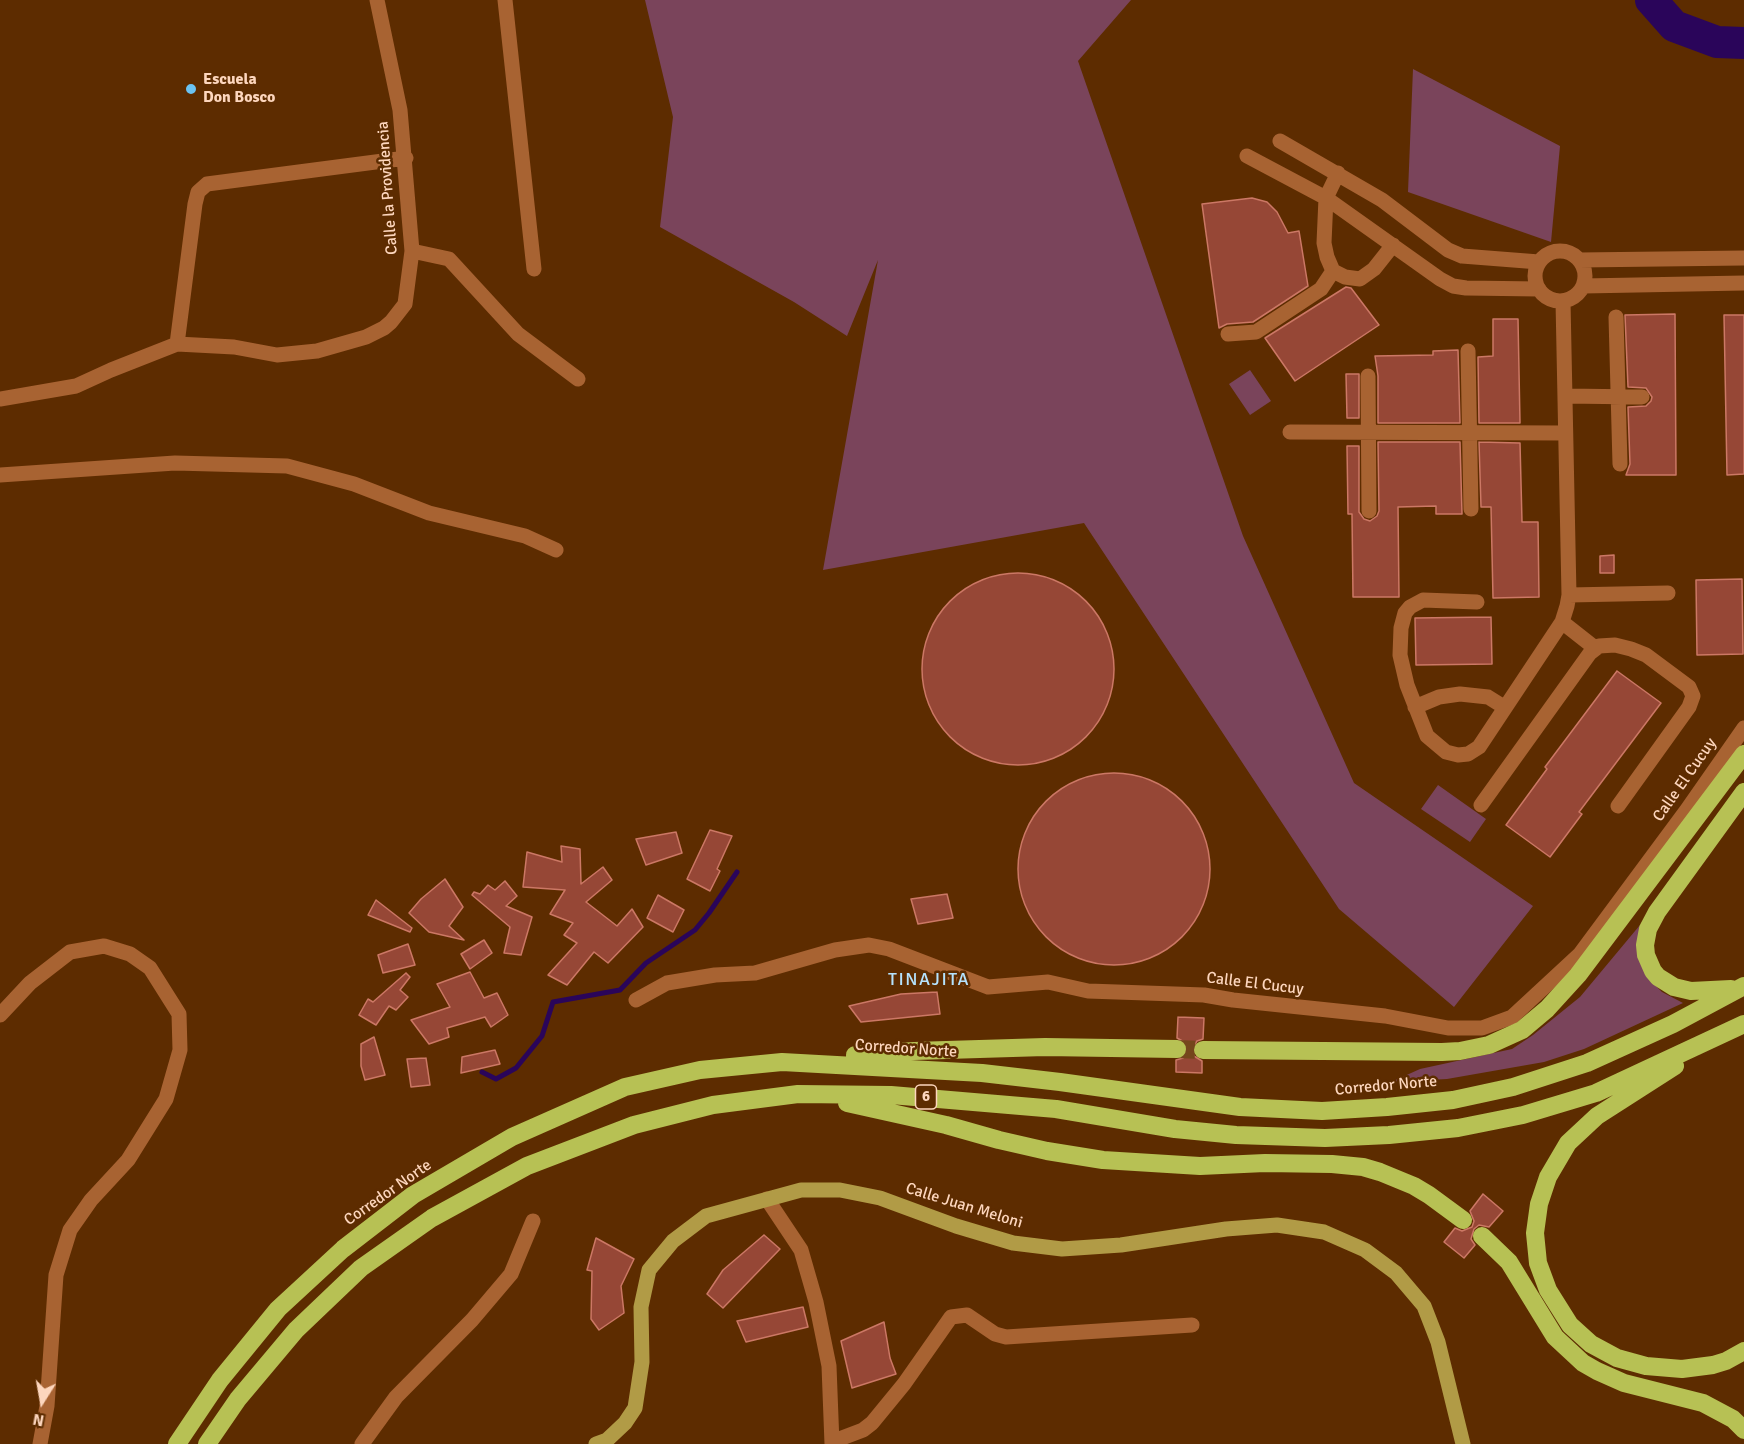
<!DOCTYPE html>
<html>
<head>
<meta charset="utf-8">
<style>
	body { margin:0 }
	#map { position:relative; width:1744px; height:1444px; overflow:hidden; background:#5d2c00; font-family:Signika,sans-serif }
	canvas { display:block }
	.north { position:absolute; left:12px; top:1372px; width:60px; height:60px; -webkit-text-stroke:4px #5d2c00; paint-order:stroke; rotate:191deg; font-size:16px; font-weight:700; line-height:24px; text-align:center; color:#fdd6bd }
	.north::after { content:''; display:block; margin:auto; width:21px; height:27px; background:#fdd6bd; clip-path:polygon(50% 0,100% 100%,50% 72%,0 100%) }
</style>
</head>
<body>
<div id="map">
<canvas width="1744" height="1444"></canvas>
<div class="north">N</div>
</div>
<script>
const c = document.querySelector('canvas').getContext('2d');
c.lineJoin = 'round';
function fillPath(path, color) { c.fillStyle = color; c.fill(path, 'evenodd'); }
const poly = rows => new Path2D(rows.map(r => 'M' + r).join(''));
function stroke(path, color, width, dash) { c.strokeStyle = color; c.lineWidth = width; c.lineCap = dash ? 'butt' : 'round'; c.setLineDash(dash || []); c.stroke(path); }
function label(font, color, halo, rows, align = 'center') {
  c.font = font + ' Signika,sans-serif'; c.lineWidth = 5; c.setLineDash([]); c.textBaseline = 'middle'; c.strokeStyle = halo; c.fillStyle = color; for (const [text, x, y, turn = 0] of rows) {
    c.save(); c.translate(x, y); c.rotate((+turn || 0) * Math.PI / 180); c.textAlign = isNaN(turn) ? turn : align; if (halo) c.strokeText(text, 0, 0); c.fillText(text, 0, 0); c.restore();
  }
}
const green = poly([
	[645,0,1131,0,1078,61,1243,536,1354,783,1533,906,1454,1007,1339,909,1084,523,823,570,878,260,847,336,794,302,660,227,673,117],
	[1413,69,1560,146,1551,242,1408,192],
	[1250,370,1271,401,1250,415,1229,384],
	[1438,785,1486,819,1470,842,1421,809],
	[1640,925,1651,981,1662,992,1683,1003,1584,1049,1544,1062,1447,1079,1391,1082,1420,1069,1512,1049,1533,1035,1580,997]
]);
const stream = poly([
	[482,1072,496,1079,516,1068,542,1036,553,1002,620,990,646,963,695,930,709,913,737,872]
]);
const river = poly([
	[1651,0,1674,26,1717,42,1744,43]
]);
const building = poly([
	[1252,198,1267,202,1277,212,1288,233,1299,231,1308,286,1253,322,1227,324,1219,328,1202,204,1252,198],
	[1346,287,1351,288,1379,325,1295,381,1265,338,1346,287],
	[1675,314,1676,475,1626,475,1630,464,1628,407,1646,406,1651,401,1652,397,1646,388,1628,387,1625,315,1675,314],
	[1724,315,1744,315,1744,474,1727,475,1724,315],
	[1493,319,1518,319,1520,423,1479,423,1478,357,1493,356,1493,319],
	[1458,350,1460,423,1378,423,1378,376,1375,356,1433,355,1433,351,1458,350],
	[1346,374,1359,374,1359,418,1347,418,1346,374],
	[1378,442,1460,442,1462,514,1436,514,1436,506,1398,507,1399,597,1353,597,1352,514,1348,514,1347,446,1359,446,1359,512,1364,519,1370,521,1377,516,1379,511,1378,442],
	[1479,442,1520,443,1522,522,1538,522,1539,597,1493,598,1491,507,1481,507,1479,442],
	[1614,555,1614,573,1600,573,1600,556,1614,555],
	'922 669a96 96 0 1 1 192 0a96 96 0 1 1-192 0Z',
	[1742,579,1743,654,1697,655,1696,580,1742,579],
	[1491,617,1492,664,1416,665,1415,618,1491,617],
	[1617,671,1661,703,1579,812,1582,814,1550,857,1506,825,1547,769,1545,767,1617,671],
	'1018 869a96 96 0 1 1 192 0a96 96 0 1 1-192 0Z',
	[710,830,732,836,717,869,720,871,710,891,687,879,710,830],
	[676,832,682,853,646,865,636,839,676,832],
	[561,846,580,849,581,884,603,867,612,880,586,902,617,926,632,909,643,927,608,963,594,952,567,985,548,975,577,943,564,935,573,923,550,914,565,890,523,887,527,852,562,862,561,846],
	[445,879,463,907,449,926,464,940,429,932,409,913,421,899,445,879],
	[505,881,517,896,506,906,532,917,521,955,504,953,510,927,472,895,474,892,480,894,488,885,495,890,505,881],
	[947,894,953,918,918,924,911,899,947,894],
	[658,895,684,910,673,932,647,918,658,895],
	[376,900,412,928,410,932,368,915,376,900],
	[484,940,492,953,470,969,461,954,484,940],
	[408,944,415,965,383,973,378,955,408,944],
	[470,972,484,998,497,993,508,1015,491,1027,485,1017,447,1028,449,1037,429,1044,411,1020,450,1007,437,984,470,972],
	[406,973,410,977,400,990,408,997,396,1010,389,1006,376,1025,359,1015,368,999,373,1002,406,973],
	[937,992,940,1014,861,1022,849,1006,901,994,937,992],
	[1178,1017,1204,1018,1203,1039,1197,1041,1192,1049,1194,1056,1202,1061,1202,1073,1176,1072,1176,1060,1183,1058,1188,1050,1186,1043,1177,1038,1178,1017],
	[374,1037,385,1075,365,1080,361,1066,361,1044,374,1037],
	[495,1050,500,1064,461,1073,462,1057,495,1050],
	[426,1058,430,1085,411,1087,407,1059,426,1058],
	[1483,1194,1503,1211,1489,1227,1479,1225,1474,1229,1471,1239,1475,1245,1464,1258,1444,1242,1455,1228,1462,1231,1472,1227,1474,1221,1470,1211,1483,1194],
	[764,1235,780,1249,723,1308,707,1294,723,1270,764,1235],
	[596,1238,634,1259,621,1286,624,1313,599,1330,591,1319,592,1271,587,1270,596,1238],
	[803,1307,808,1327,746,1342,737,1321,803,1307],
	[884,1322,890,1358,896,1374,852,1388,841,1341,884,1322]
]);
const highwayTunnel = poly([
	[1177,1049,1203,1050]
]);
const minor = poly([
	[505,0,534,269],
	[1280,141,1382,200,1448,250,1462,256,1539,262],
	[1247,156,1326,198,1440,279,1453,286,1466,288,1539,289],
	[1338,173,1326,198,1324,243,1327,257,1333,271,1345,277,1360,279,1374,269,1393,245],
	[412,251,449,259,518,334,578,379],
	'1535 276a25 25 0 1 1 50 0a25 25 0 1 1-50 0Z',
	[1579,260,1744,258],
	[1583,286,1744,283],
	[1616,317,1620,464],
	[1228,334,1256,332,1321,289,1333,271],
	[177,344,195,204,198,192,207,184,406,158],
	[1468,351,1471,509],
	[1368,376,1369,511],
	[1565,396,1642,397],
	[0,399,76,386,111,370,177,344,234,347,277,355,317,351,366,337,384,328,391,322,405,304,412,251,400,110,377,0],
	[1290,432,1565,433],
	[0,475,175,463,287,466,354,484,429,513,525,536,556,550],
	[1569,595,1668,593],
	[1477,602,1423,600,1410,607,1405,613,1401,628,1400,655,1407,685,1427,736,1446,752,1458,755,1468,754,1479,747,1562,622,1567,606,1569,595,1563,301],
	[1562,622,1595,648],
	[1415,707,1439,697,1460,694,1488,697,1504,707],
	[1481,805,1590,653,1599,646,1615,645,1631,649,1646,655,1689,687,1693,696,1689,707,1618,806],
	[636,1000,667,983,715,975,755,973,835,950,869,945,889,949,988,987,1048,982,1088,991,1204,995,1233,1000,1385,1016,1448,1028,1482,1028,1512,1017,1580,954,1686,811,1744,728],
	[0,1015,30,983,70,952,104,946,130,954,150,968,179,1014,180,1050,166,1099,128,1160,91,1200,70,1230,56,1275,47,1406,40,1444],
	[767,1199,801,1250,816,1302,829,1366,832,1444],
	[834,1441,863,1430,872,1423,904,1384,951,1317,967,1315,995,1334,1006,1337,1192,1325],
	[362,1444,396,1397,472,1320,511,1274,533,1221]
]);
const major = poly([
	[596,1444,607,1440,625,1423,635,1408,642,1362,641,1307,649,1270,673,1241,706,1216,801,1190,840,1190,880,1198,956,1226,1013,1243,1062,1249,1121,1245,1226,1229,1277,1225,1324,1232,1365,1250,1396,1273,1424,1306,1438,1342,1463,1444]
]);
const highway = poly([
	[1731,989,1691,991,1674,987,1658,977,1653,971,1646,955,1645,945,1648,929,1657,912,1744,792],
	[1203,1050,1442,1052,1460,1051,1489,1045,1522,1030,1547,1009,1578,975,1744,754],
	[855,1055,914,1051,1045,1047,1177,1049],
	[1675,1066,1597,1116,1568,1143,1548,1177,1539,1204,1535,1233,1538,1263,1548,1290,1570,1325,1591,1344,1617,1358,1646,1366,1682,1369,1713,1365,1726,1361,1744,1351],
	[847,1103,946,1125,999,1140,1047,1151,1103,1160,1200,1166,1265,1163,1332,1164,1363,1167,1380,1172,1414,1186,1429,1195,1463,1220],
	[1482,1236,1509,1262,1555,1337,1583,1363,1597,1371,1624,1383,1703,1403,1733,1419,1744,1430],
	[177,1444,220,1380,278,1309,343,1249,413,1195,512,1137,625,1087,700,1070,782,1062,982,1073,1060,1082,1240,1107,1322,1111,1387,1107,1453,1100,1513,1087,1587,1063,1673,1024,1744,986],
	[207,1444,238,1399,296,1330,361,1268,432,1218,527,1166,634,1125,713,1105,798,1094,891,1095,1056,1109,1175,1129,1236,1135,1325,1138,1389,1135,1458,1128,1523,1115,1596,1093,1744,1024]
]);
const markers = [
	[191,89,6,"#6bc3f2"]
];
const shields = [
	[926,1097,21]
];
const shieldNames = [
	["6",926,1097]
];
const poiNames = [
	["Escuela",203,80],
	["Don Bosco",203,98]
];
const streetNames = [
	["Calle la Providencia",388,188,-94],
	["Calle El Cucuy",1685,780,-55],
	["Calle El Cucuy",1255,984,7],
	["Corredor Norte",906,1049,4],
	["Corredor Norte",1386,1086,-5],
	["Corredor Norte",388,1193,-35],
	["Calle Juan Meloni",964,1206,17]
];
const neighbourhoodNames = [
	["TINAJITA",929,980]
];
fillPath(green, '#7a445b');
stroke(stream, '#2a055a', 5);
stroke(river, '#2a055a', 32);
fillPath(building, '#964736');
stroke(building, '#cc7865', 1.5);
stroke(highwayTunnel, '#75461c', 18, [18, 9]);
stroke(minor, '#a86332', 15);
stroke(major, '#b19b46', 15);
stroke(highway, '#b7c154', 18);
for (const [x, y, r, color] of markers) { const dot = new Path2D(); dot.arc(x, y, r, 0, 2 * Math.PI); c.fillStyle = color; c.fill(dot); stroke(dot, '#5d2c00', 2); }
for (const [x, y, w] of shields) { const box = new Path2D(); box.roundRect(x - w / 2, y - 12, w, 24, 4.5); c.fillStyle = '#5d2c00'; c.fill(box); stroke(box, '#fdd6bd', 1.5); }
label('bold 15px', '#fdd6bd', null, shieldNames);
label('bold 16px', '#fdd6bd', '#5d2c00', poiNames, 'left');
label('16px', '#fdd6bd', '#5d2c00', streetNames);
c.letterSpacing = '1.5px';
label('18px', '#b5e3fe', '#5d2c00', neighbourhoodNames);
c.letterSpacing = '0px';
</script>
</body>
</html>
